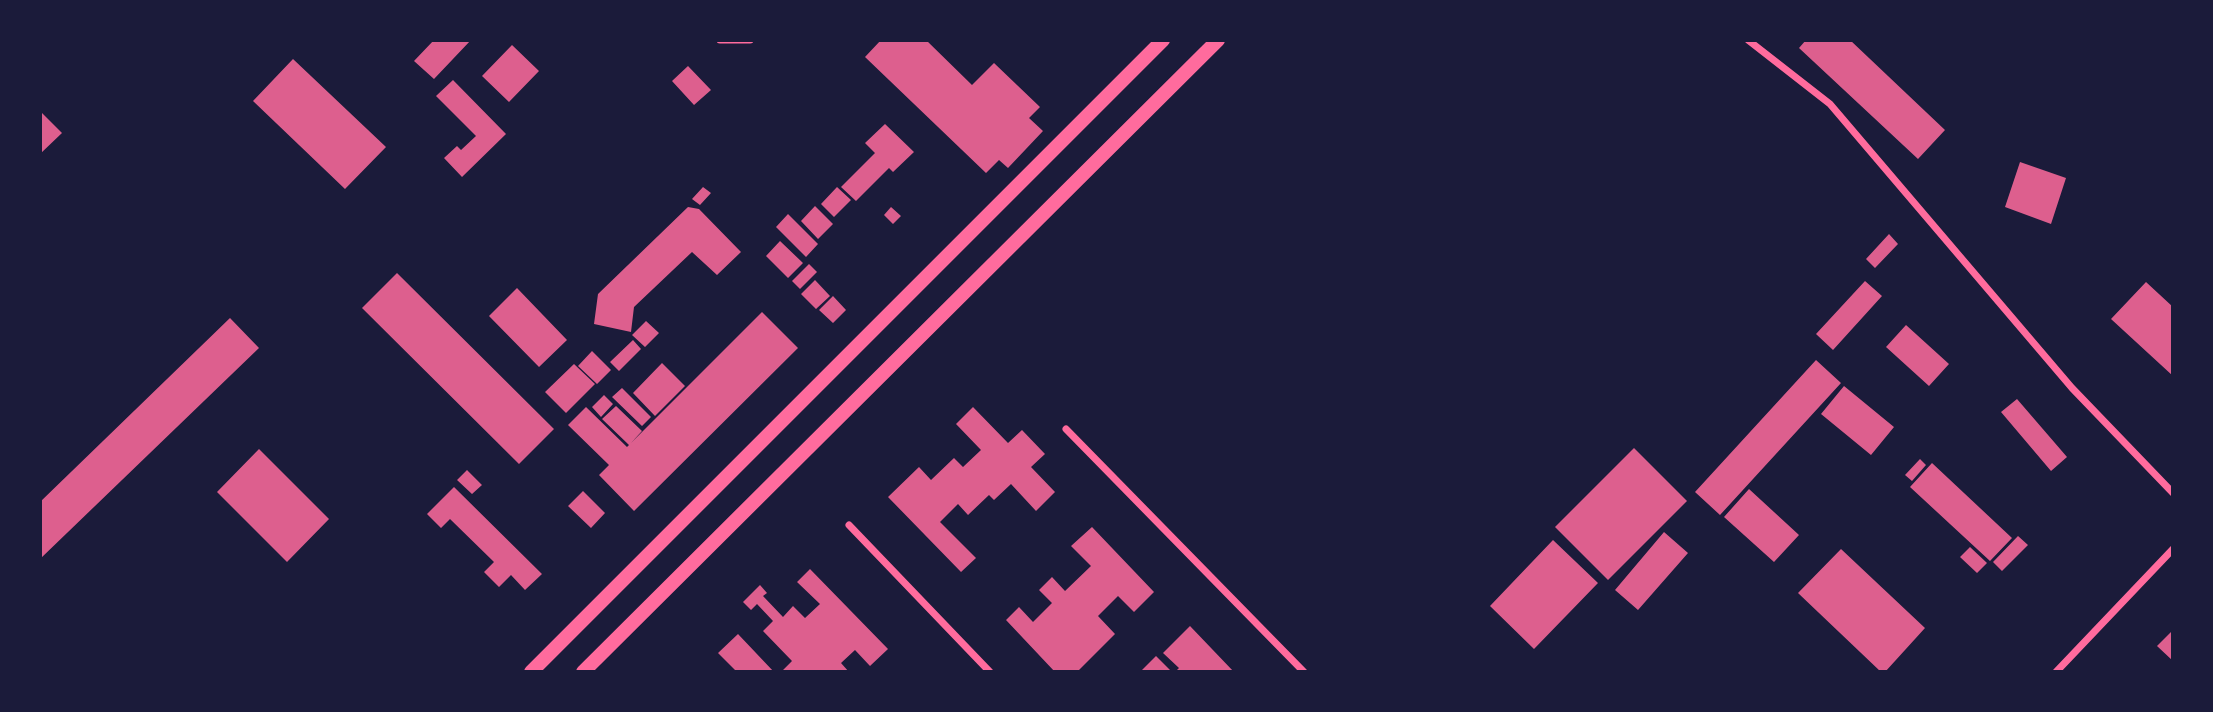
<!DOCTYPE html>
<html>
<head>
<meta charset="utf-8">
<style>
	body { margin:0 }
	#map { position:relative; width:2213px; height:712px; overflow:hidden; background:#1b1b3a; font-family:Lora,serif }
	canvas { display:block }
	.frame { position:absolute; inset:0; border:42px solid #1b1b3a; pointer-events:none }
</style>
</head>
<body>
<div id="map">
<canvas width="2213" height="712"></canvas>
<div class="frame"></div>
</div>
<script>
const c = document.querySelector('canvas').getContext('2d');
c.lineJoin = 'round';
function fillPath(path, color) { c.fillStyle = color; c.fill(path, 'evenodd'); }
const poly = rows => new Path2D(rows.map(r => 'M' + r).join(''));
function stroke(path, color, width, dash) { c.strokeStyle = color; c.lineWidth = width; c.lineCap = dash ? 'butt' : 'round'; c.setLineDash(dash || []); c.stroke(path); }
const building = poly([
	[434,40,471,40,434,79,414,61],
	[881,40,926,40,972,85,994,63,1040,107,1029,118,1043,131,1008,168,999,160,986,173,865,57],
	[1806,40,1850,40,1945,130,1918,159,1799,48],
	[512,45,539,71,509,102,482,76],
	[293,59,386,147,345,189,253,101],
	[688,66,711,90,694,105,672,81],
	[453,80,506,134,462,177,444,158,457,146,461,150,476,136,436,96],
	[40,111,62,133,40,154],
	[885,124,914,152,893,172,889,168,856,201,841,187,875,153,865,143],
	[2020,162,2066,178,2051,224,2005,207],
	[703,187,711,193,700,205,692,199],
	[837,187,851,200,834,217,821,204],
	[815,206,833,224,818,239,801,221],
	[688,207,699,209,741,252,717,275,692,252,634,307,631,332,594,324,598,294],
	[891,207,901,216,893,224,884,215],
	[788,214,818,244,806,257,776,227],
	[1889,234,1898,244,1875,268,1866,259],
	[780,241,803,263,788,278,766,256],
	[809,264,817,272,800,289,792,281],
	[397,273,554,429,519,464,362,308],
	[815,280,830,296,816,309,801,294],
	[1865,281,1882,296,1833,350,1816,334],
	[2146,282,2173,307,2173,376,2111,319],
	[517,288,567,340,539,367,489,316],
	[833,296,846,310,833,323,819,310],
	[762,312,798,348,634,511,599,475,609,465,568,425,586,407,627,447,629,445,602,419,616,406,642,431,631,443],
	[230,318,259,348,40,559,40,502],
	[646,321,659,333,645,347,632,335],
	[1906,325,1949,364,1929,386,1886,347],
	[633,340,641,349,619,371,610,362],
	[592,351,611,370,597,384,578,366],
	[1816,360,1841,383,1720,515,1695,492],
	[662,363,685,386,655,416,633,393],
	[574,364,595,384,566,413,545,392],
	[1844,386,1894,427,1871,455,1821,414],
	[622,388,651,417,642,426,612,397],
	[604,395,613,404,601,417,592,407],
	[2017,399,2067,457,2051,471,2001,412],
	[973,407,1008,443,1022,430,1045,454,1031,467,1055,492,1036,511,1011,484,994,500,989,495,968,515,958,504,940,522,976,558,961,572,888,497,919,467,931,480,954,458,963,467,981,450,956,424],
	[1634,448,1687,501,1608,580,1555,527],
	[259,449,329,519,287,562,217,492],
	[1920,459,1926,465,1912,481,1905,475],
	[1932,463,2012,538,1990,561,1910,487],
	[467,470,482,485,472,494,457,480],
	[454,487,542,574,525,590,511,575,499,587,484,572,494,562,450,519,441,528,427,514],
	[1749,489,1799,535,1774,562,1724,517],
	[583,491,605,513,591,528,568,506],
	[1092,527,1154,592,1134,612,1118,596,1098,616,1115,634,1077,672,1055,672,1006,620,1019,607,1033,622,1052,603,1039,590,1052,577,1065,591,1091,566,1071,546],
	[1664,532,1688,553,1638,610,1615,590],
	[2018,536,2028,545,2002,571,1993,562],
	[1553,540,1598,583,1534,649,1490,606],
	[1970,547,1987,563,1977,573,1960,557],
	[1841,549,1925,628,1885,672,1881,672,1798,593],
	[810,569,888,649,870,666,855,650,841,663,849,672,781,672,792,661,763,631,773,621,757,604,751,610,743,602,760,585,767,593,763,596,783,617,793,606,805,618,820,604,797,582],
	[1190,626,1234,672,1175,672,1179,668,1163,653],
	[2173,630,2173,661,2157,646],
	[738,634,774,672,737,672,718,653],
	[1156,656,1172,672,1140,672]
]);
const minor = poly([
	[720,40,750,40],
	[1748,40,1830,104,2072,388,2173,493],
	[1066,429,1304,672],
	[849,525,990,672],
	[2056,672,2173,549]
]);
const secondary = poly([
	[531,672,1163,40],
	[583,672,1218,40]
]);
fillPath(building, '#dd5f8e');
stroke(minor, '#ff6b9d', 7);
stroke(secondary, '#ff6b9d', 14);
</script>
</body>
</html>
